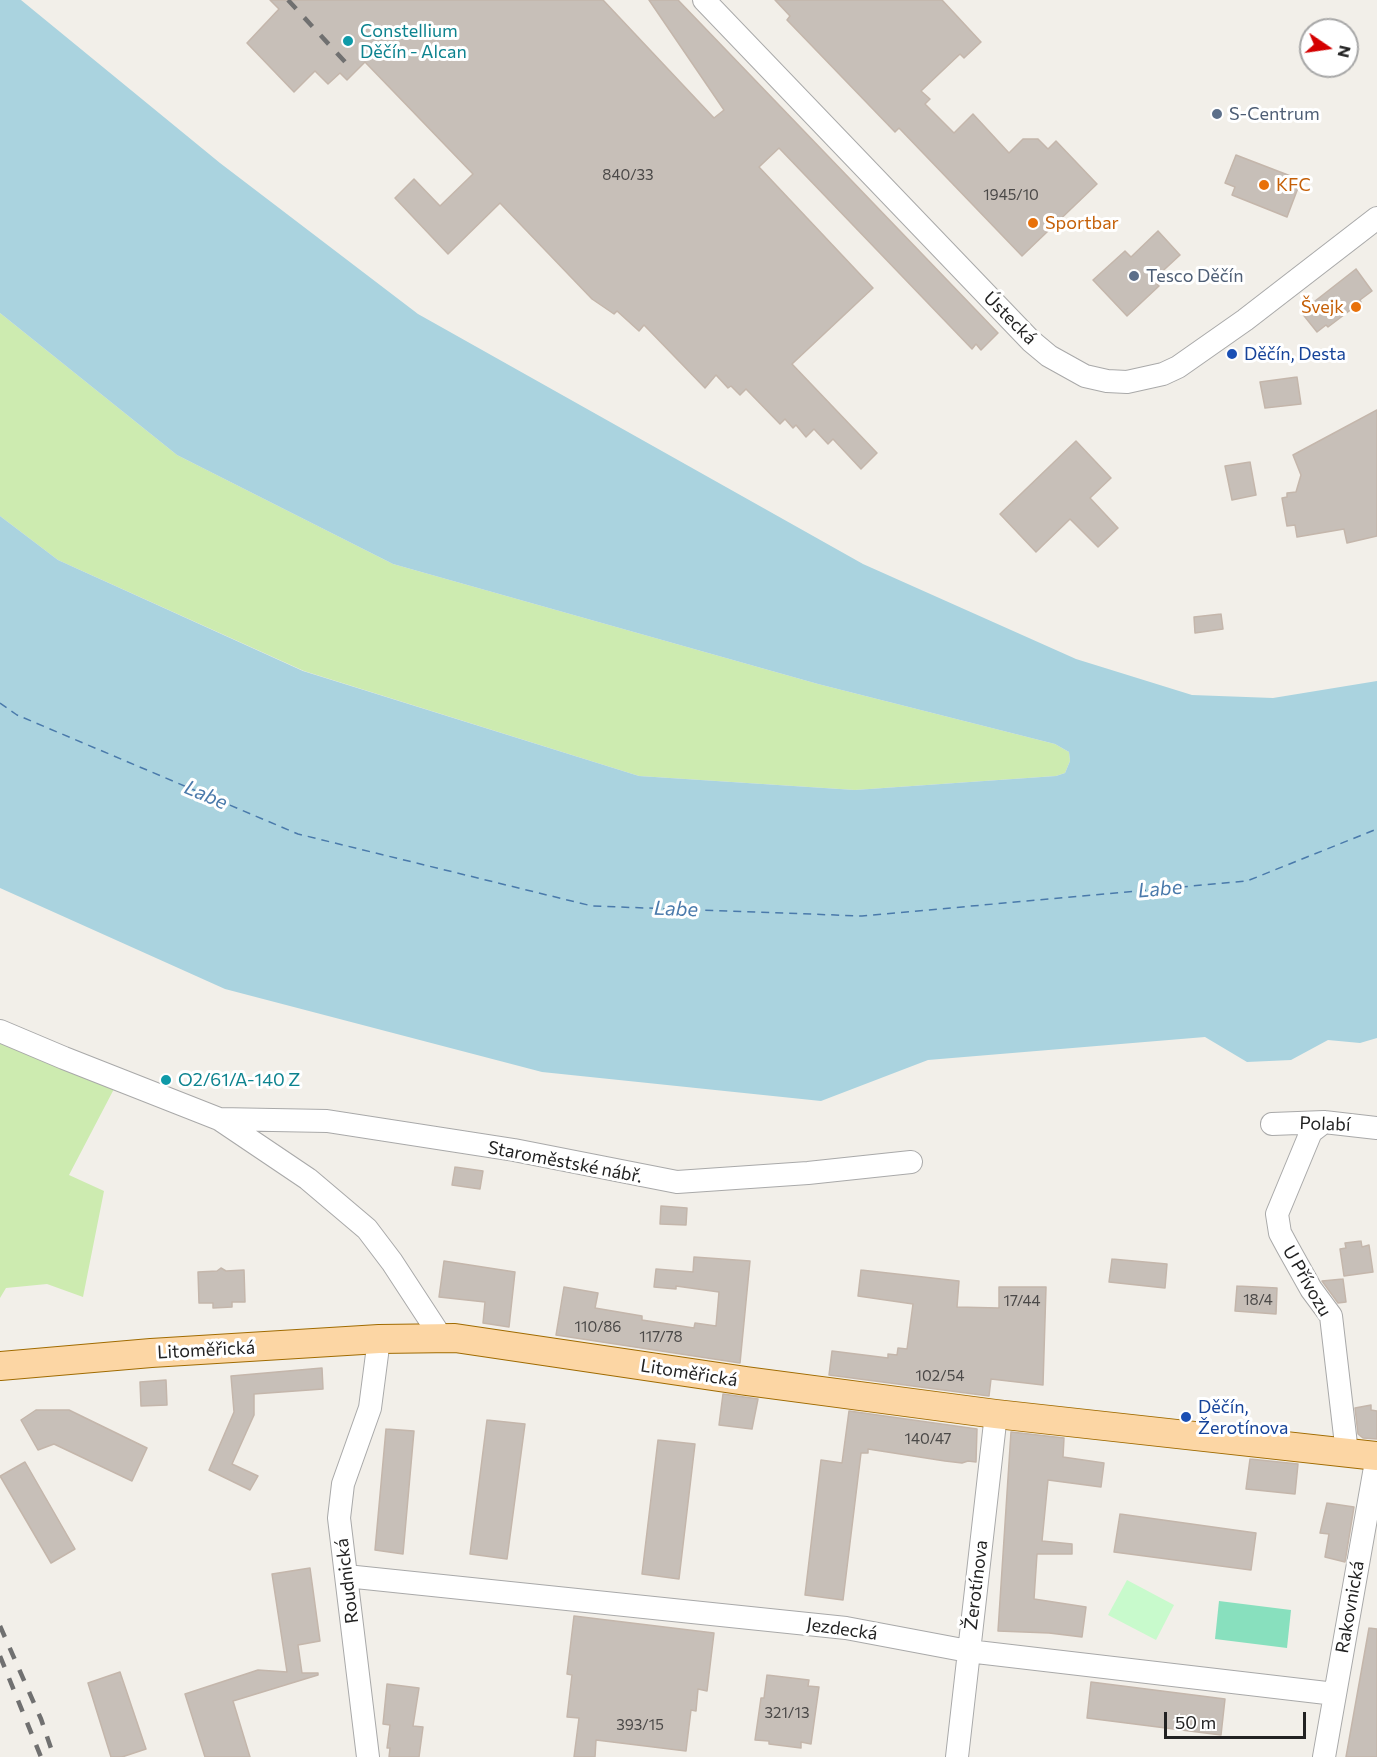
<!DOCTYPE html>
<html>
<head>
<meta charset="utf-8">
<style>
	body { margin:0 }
	#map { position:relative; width:1377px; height:1757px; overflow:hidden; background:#f2efe9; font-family:Commissioner,sans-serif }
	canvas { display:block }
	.north { position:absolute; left:1299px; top:18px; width:60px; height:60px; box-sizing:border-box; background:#fff; border:2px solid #a7a7a7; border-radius:50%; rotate:103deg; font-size:16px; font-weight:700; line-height:24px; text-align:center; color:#222 }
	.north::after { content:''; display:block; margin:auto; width:21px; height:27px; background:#d40000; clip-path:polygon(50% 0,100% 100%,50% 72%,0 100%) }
	.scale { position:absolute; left:1164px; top:1712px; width:142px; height:27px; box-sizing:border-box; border:3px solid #222; border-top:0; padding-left:8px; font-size:18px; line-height:21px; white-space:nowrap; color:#222; -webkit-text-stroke:4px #fff; paint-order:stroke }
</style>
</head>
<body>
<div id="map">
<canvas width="1377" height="1757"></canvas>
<div class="north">N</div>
<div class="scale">50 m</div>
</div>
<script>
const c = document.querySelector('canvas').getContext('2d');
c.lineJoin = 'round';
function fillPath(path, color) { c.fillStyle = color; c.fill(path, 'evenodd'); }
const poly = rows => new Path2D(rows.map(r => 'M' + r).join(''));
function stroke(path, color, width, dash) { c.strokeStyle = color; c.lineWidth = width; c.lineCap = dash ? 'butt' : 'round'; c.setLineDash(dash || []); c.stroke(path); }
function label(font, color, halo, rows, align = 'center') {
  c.font = font + ' Commissioner,sans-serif'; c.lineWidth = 6; c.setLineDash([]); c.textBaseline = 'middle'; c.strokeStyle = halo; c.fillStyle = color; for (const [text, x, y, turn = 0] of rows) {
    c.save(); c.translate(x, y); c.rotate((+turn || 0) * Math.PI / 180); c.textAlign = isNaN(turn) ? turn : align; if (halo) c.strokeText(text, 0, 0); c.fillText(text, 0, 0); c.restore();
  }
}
const grass = poly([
	[0,313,177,455,393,564,818,684,1055,744,1069,752,1070,761,1065,773,1056,776,855,790,639,776,304,671,58,560,0,516],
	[0,1036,114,1089,69,1175,104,1191,83,1297,47,1284,6,1288,0,1298]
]);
const park = poly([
	[1127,1580,1174,1605,1156,1640,1108,1615]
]);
const pitch = poly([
	[1219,1601,1291,1610,1287,1648,1215,1639]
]);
const water = poly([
	[0,0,21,0,220,163,418,314,863,564,1076,659,1192,695,1273,698,1377,681,1377,1038,1360,1043,1328,1040,1291,1060,1247,1062,1205,1037,928,1060,821,1101,542,1072,225,989,0,888,0,516,58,560,303,671,639,776,855,790,1056,776,1065,773,1070,761,1069,752,1055,744,818,684,393,564,177,455,0,313]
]);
const ferry = poly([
	[0,703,17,715,298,834,592,906,862,916,1247,881,1377,829]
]);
const building = poly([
	[270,0,603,0,714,118,724,110,649,0,678,0,998,333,981,350,976,344,972,349,779,148,759,167,873,288,792,364,877,453,861,469,833,439,828,444,814,429,806,437,796,425,793,428,785,419,780,424,746,389,740,395,731,386,728,388,716,375,705,388,644,325,639,331,617,311,614,314,592,299,500,203,448,254,395,198,414,179,440,206,473,174,365,62,347,80,340,73,328,84,315,71,294,92,247,43,279,9,270,0],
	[775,0,942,0,981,42,964,58,960,54,921,91,930,99,925,104,954,133,973,114,1009,153,1023,139,1038,139,1048,149,1056,141,1097,184,1022,256,899,128,895,132,787,20,790,16,775,0],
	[1236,155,1301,180,1287,217,1232,195,1235,187,1225,183,1236,155],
	[1158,231,1180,255,1153,280,1159,286,1127,316,1093,280,1125,251,1131,257,1158,231],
	[1356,269,1372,291,1360,300,1361,302,1328,327,1326,325,1317,332,1301,312,1356,269],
	[1297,377,1301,404,1265,408,1260,382,1297,377],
	[1377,410,1377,536,1347,543,1344,529,1297,537,1295,525,1287,526,1282,498,1287,497,1287,493,1296,492,1301,475,1293,455,1377,410],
	[1076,441,1111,478,1090,498,1118,528,1098,547,1070,519,1036,552,1000,514,1076,441],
	[1250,462,1256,495,1232,500,1225,466,1250,462],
	[1221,614,1223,629,1195,633,1194,617,1221,614],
	[455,1167,483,1171,480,1189,452,1185,455,1167],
	[661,1206,687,1208,686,1225,660,1224,661,1206],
	[1361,1241,1362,1247,1369,1245,1373,1272,1344,1276,1340,1249,1346,1248,1345,1243,1361,1241],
	[694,1257,750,1261,740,1363,556,1335,564,1287,598,1293,595,1308,642,1316,642,1320,694,1328,695,1323,716,1326,719,1292,676,1286,676,1289,654,1287,656,1269,693,1272,694,1257],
	[1112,1259,1167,1264,1165,1288,1109,1282,1112,1259],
	[444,1261,515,1272,509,1327,483,1323,485,1302,439,1297,444,1261],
	[221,1268,226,1271,244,1270,245,1302,232,1302,232,1307,213,1308,213,1303,199,1303,198,1272,217,1271,221,1268],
	[861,1270,959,1281,957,1307,999,1308,999,1287,1046,1287,1043,1385,991,1379,989,1396,829,1375,832,1351,888,1358,888,1354,897,1355,898,1348,907,1349,913,1304,858,1296,861,1270],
	[1343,1279,1346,1302,1338,1303,1322,1281,1343,1279],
	[1237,1286,1277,1288,1276,1314,1235,1311,1237,1286],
	[322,1368,323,1389,254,1394,254,1415,232,1464,258,1476,250,1490,209,1470,234,1412,231,1376,322,1368],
	[166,1380,167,1405,141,1406,140,1382,166,1380],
	[723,1394,758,1399,752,1429,719,1425,723,1394],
	[1371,1405,1371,1410,1377,1411,1377,1439,1363,1438,1358,1434,1355,1408,1371,1405],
	[36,1410,69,1410,147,1448,132,1481,54,1444,38,1450,21,1420,36,1410],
	[849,1411,977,1429,976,1462,968,1461,962,1463,945,1461,868,1449,868,1453,861,1453,843,1600,805,1595,821,1460,842,1463,849,1411],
	[487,1420,525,1424,507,1559,470,1554,487,1420],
	[386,1429,414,1431,403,1554,375,1550,386,1429],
	[1011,1432,1064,1438,1063,1457,1104,1463,1101,1487,1048,1480,1042,1541,1072,1544,1072,1554,1037,1554,1034,1599,1086,1607,1082,1637,1049,1633,998,1631,1011,1432],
	[658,1440,695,1444,679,1579,642,1574,658,1440],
	[1250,1459,1298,1464,1295,1494,1246,1489,1250,1459],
	[25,1462,75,1549,51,1563,0,1476,25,1462],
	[1327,1503,1354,1507,1345,1562,1325,1557,1329,1534,1320,1533,1327,1503],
	[1120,1514,1256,1533,1251,1570,1114,1552,1120,1514],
	[310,1568,320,1641,298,1645,302,1673,318,1673,318,1675,233,1701,250,1757,205,1757,185,1694,258,1670,287,1672,272,1574,310,1568],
	[574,1616,714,1633,707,1691,698,1689,696,1711,691,1710,686,1751,596,1740,595,1757,574,1757,579,1718,567,1717,572,1675,567,1674,574,1616],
	[1369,1628,1377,1629,1377,1757,1346,1757,1369,1628],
	[120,1672,146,1749,122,1757,111,1757,88,1683,120,1672],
	[767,1675,809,1680,808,1686,819,1687,811,1744,801,1742,801,1748,769,1744,769,1741,755,1740,761,1698,764,1698,767,1675],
	[1091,1682,1225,1699,1221,1735,1087,1718,1091,1682],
	[387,1684,419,1688,413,1726,423,1727,419,1757,389,1757,390,1748,387,1748,390,1725,383,1724,387,1684]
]);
const minor = poly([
	[704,0,1031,341,1049,356,1085,376,1107,381,1127,382,1163,374,1178,367,1245,320,1377,218],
	[0,1031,64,1058,219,1119,308,1179,367,1229,392,1262,441,1337],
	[219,1119,327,1121,514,1150,677,1182,808,1173,911,1162],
	[1324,1122,1311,1132,1277,1214,1280,1233,1287,1246,1311,1289,1331,1316,1347,1453],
	[1272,1124,1324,1122,1377,1128],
	[346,1576,846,1628,968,1651,1335,1694],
	[368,1757,339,1518,343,1484,370,1408,379,1339],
	[957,1757,996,1414],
	[1324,1757,1377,1456]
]);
const major = poly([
	[0,1366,151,1353,379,1339,455,1338,746,1381,996,1414,1377,1456]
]);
const rail = poly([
	[288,0,347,64],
	[0,1626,41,1719,54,1757],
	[0,1656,41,1757]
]);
const markers = [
	[348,41,6,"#0f9aa8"],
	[1217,114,6,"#5c6f8a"],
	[1264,185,6,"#e8710a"],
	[1033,223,6,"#e8710a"],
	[1134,276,6,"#5c6f8a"],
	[1356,307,6,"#e8710a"],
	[1232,354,6,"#1a4fb4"],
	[166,1080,6,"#0f9aa8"],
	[1186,1417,6,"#1a4fb4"]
];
const numberNames = [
	["840/33",628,175],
	["1945/10",1011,195],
	["18/4",1258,1300],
	["17/44",1022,1301],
	["110/86",598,1327],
	["117/78",661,1337],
	["102/54",940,1376],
	["140/47",928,1439],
	["321/13",787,1713],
	["393/15",640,1725]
];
const cultureNames = [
	["Constellium",360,31],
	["Děčín - Alcan",360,52],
	["O2/61/A-140 Z",178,1080]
];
const serviceNames = [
	["S-Centrum",1229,114],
	["Tesco Děčín",1146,276]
];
const foodNames = [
	["KFC",1276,185],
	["Sportbar",1045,223],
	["Švejk",1344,307,"right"]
];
const streetNames = [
	["Ústecká",1010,318,45],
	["Polabí",1325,1124,2],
	["Staroměstské nábř.",565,1162,11],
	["U Přívozu",1307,1281,60],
	["Litoměřická",206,1350,-3],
	["Litoměřická",689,1373,9],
	["Roudnická",347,1581,-97],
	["Žerotínova",976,1585,-83],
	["Rakovnická",1350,1607,-80],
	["Jezdecká",842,1629,8]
];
const transitNames = [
	["Děčín, Desta",1244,354],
	["Děčín,",1198,1407],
	["Žerotínova",1198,1428]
];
const waterNames = [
	["Labe",206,795,23],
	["Labe",1160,889,-5],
	["Labe",676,909,2]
];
fillPath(grass, '#cdebb0');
fillPath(park, '#c8facc');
fillPath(pitch, '#88e0be');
fillPath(water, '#aad3df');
stroke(ferry, '#4a7aab', 1.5, [8, 6]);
fillPath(building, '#c7bfb8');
stroke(building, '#c4b6ab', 1.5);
stroke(minor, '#a9a9a9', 24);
stroke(major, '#a06b00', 30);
stroke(minor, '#fff', 22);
stroke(major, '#fcd6a4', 28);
stroke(rail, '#707070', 4.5, [12, 12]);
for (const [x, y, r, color] of markers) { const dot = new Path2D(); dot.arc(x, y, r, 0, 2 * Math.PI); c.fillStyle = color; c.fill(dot); stroke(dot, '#fff', 2); }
label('15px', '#4b4948', null, numberNames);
label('18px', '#0d838f', '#fff', cultureNames, 'left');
label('18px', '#4e5e75', '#fff', serviceNames, 'left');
label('18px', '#c56008', '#fff', foodNames, 'left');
label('18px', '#222', '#fff', streetNames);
label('18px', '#164399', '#fff', transitNames, 'left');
label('italic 20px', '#4a7aab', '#fff', waterNames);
</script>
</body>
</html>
